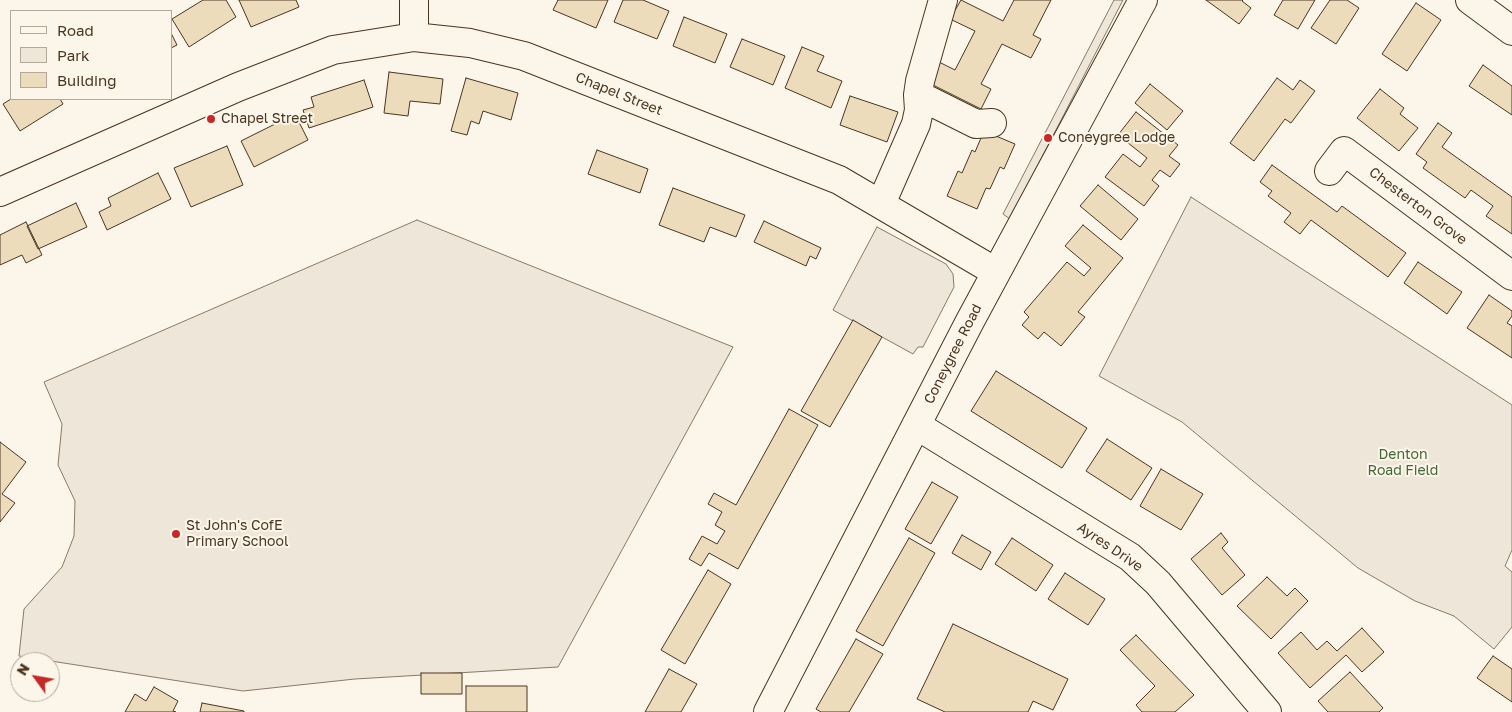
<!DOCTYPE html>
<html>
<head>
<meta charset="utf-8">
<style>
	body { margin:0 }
	#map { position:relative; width:1512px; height:712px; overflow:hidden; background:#fbf6e9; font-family:"Golos Text",sans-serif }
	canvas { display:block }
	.legend { position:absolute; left:10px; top:10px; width:162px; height:90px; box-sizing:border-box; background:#fbf6e9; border:1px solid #b4a999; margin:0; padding:6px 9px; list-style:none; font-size:15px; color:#4a3520 }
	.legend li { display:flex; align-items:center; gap:10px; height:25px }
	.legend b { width:25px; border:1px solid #b4a999 }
	.north { position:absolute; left:10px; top:652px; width:50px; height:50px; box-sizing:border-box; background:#fbf6e9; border:1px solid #b4a999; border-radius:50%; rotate:302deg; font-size:14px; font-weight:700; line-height:20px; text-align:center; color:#4a3520 }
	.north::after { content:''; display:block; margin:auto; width:18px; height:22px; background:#c62828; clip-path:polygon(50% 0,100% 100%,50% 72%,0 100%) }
</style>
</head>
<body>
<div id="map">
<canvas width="1512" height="712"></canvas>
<ul class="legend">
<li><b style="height:6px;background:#fbf6e9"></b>Road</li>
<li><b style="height:14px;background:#ede6d9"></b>Park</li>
<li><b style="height:14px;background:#ecdcbc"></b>Building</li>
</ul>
<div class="north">N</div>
</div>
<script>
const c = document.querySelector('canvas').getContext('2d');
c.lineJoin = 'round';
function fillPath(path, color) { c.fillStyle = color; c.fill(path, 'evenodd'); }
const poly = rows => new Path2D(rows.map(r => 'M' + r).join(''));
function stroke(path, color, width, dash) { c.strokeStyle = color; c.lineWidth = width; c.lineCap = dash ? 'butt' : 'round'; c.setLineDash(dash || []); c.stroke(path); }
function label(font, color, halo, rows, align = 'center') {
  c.font = font + ' "Golos Text",sans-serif'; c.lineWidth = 4; c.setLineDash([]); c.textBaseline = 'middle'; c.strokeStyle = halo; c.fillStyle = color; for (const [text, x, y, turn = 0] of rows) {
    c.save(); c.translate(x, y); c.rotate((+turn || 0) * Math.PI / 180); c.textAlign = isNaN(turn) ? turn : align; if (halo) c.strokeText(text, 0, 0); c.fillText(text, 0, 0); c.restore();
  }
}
const green = poly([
	[1114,0,1123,0,1010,219,1003,214,1114,0],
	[1191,197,1512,405,1512,550,1505,566,1512,572,1512,627,1494,649,1454,616,1415,601,1358,568,1182,422,1099,376,1191,197],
	[417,220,733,347,558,667,355,679,243,691,19,656,24,609,62,567,74,536,75,501,58,465,62,424,44,382,417,220],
	[877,227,946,264,953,274,954,287,923,347,918,347,913,354,833,310,877,227]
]);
const building = poly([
	[203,0,226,0,236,17,189,47,172,19,203,0],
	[239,0,296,0,299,7,251,27,239,0],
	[558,0,608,0,596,28,553,10,558,0],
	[623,0,643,0,669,11,657,39,614,22,623,0],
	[961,0,1003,21,1014,0,1051,0,1033,35,1041,39,1031,58,1002,44,981,84,991,89,981,109,927,82,937,61,955,70,975,31,950,19,961,0],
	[1206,0,1243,0,1242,1,1251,8,1239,24,1206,0],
	[1283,0,1315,0,1298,29,1274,15,1283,0],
	[1330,0,1347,0,1359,8,1336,44,1311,28,1330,0],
	[1416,3,1441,20,1407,71,1382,54,1416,3],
	[684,17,727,34,715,63,673,46,684,17],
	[171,33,177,45,171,48,171,33],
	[742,39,785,56,773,85,730,67,742,39],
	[802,47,824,56,817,71,842,81,831,108,785,88,802,47],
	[1483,65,1512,86,1512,115,1469,86,1483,65],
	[389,72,443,79,440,104,410,101,408,116,384,113,389,72],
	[466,78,518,93,511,120,483,111,479,124,471,121,467,135,451,131,466,78],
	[1277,78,1293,90,1300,80,1315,91,1291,123,1285,119,1254,161,1230,143,1277,78],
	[364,80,373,107,309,128,303,110,314,107,311,97,364,80],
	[1150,84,1183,111,1167,130,1135,103,1150,84],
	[1380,89,1404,108,1400,114,1418,128,1399,151,1357,118,1380,89],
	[850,96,898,112,887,142,840,125,850,96],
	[11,99,60,99,63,104,20,131,3,104,11,99],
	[1136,112,1178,145,1169,156,1180,164,1170,177,1160,170,1152,180,1159,186,1144,206,1105,177,1123,154,1140,167,1147,158,1118,135,1136,112],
	[295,114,308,140,254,167,241,141,295,114],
	[1438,123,1452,133,1442,147,1512,197,1512,234,1486,216,1493,206,1471,190,1465,198,1423,168,1427,162,1416,154,1438,123],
	[984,131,1015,144,1004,169,1000,167,990,189,986,188,977,209,947,196,958,171,962,173,972,150,975,152,984,131],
	[227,146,243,185,191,207,174,168,227,146],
	[597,150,648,169,640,193,588,174,597,150],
	[1272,165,1337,212,1342,206,1406,253,1388,277,1311,220,1300,234,1284,222,1291,213,1268,196,1272,191,1260,182,1272,165],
	[158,173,171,199,107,230,99,212,111,206,108,198,158,173],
	[1098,185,1138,219,1121,240,1080,206,1098,185],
	[673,188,745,215,736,237,710,227,704,242,659,225,673,188],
	[76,203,87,227,38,249,27,226,76,203],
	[764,221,821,248,816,259,810,256,806,266,754,242,764,221],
	[26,222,42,255,26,263,22,255,0,265,0,235,26,222],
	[1083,225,1123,258,1078,312,1085,317,1061,346,1044,332,1038,339,1022,325,1029,317,1024,312,1067,262,1084,276,1091,268,1065,246,1083,225],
	[1418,262,1462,292,1447,314,1404,283,1418,262],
	[1489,295,1512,311,1512,316,1507,323,1512,326,1512,358,1467,328,1489,295],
	[853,320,882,337,830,427,801,411,853,320],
	[996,371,1087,428,1062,468,971,411,996,371],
	[789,409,818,425,738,569,709,553,701,566,689,559,702,536,717,544,725,531,715,525,722,512,708,504,714,493,736,505,789,409],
	[1107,439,1152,468,1131,500,1086,471,1107,439],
	[0,442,26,462,2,494,15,503,0,522,0,442],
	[1161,469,1203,494,1181,530,1140,506,1161,469],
	[932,482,958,497,931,544,905,529,932,482],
	[1221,533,1228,542,1222,548,1245,575,1222,595,1191,559,1221,533],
	[962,535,991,552,981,570,952,553,962,535],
	[909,538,935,553,883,646,856,631,909,538],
	[1012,538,1053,565,1036,591,995,564,1012,538],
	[708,570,731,584,685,664,661,650,708,570],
	[1065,573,1105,599,1088,625,1048,599,1065,573],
	[1267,577,1287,596,1295,588,1308,601,1271,639,1237,606,1267,577],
	[953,624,1068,679,1053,710,1033,701,1028,712,945,712,917,699,953,624],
	[1362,628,1384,652,1362,672,1346,655,1310,688,1278,653,1301,632,1317,650,1327,641,1337,651,1362,628],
	[1136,635,1194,695,1175,712,1142,712,1136,705,1155,686,1120,650,1136,635],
	[856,639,883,654,849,712,821,712,816,709,856,639],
	[1493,656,1512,669,1512,702,1477,678,1493,656],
	[669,669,697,684,681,712,645,712,669,669],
	[1350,672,1383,708,1379,712,1328,712,1318,701,1350,672],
	[421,673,462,673,462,694,421,694,421,673],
	[466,686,527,686,527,712,466,712,466,686],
	[154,687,178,701,173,711,176,712,125,712,135,694,146,701,154,687],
	[202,703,244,711,244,712,200,712,202,703]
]);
const minor = poly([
	[1470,0,1512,31],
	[414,37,414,0],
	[918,95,976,124,992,123],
	[1329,171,1344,151,1512,276],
	[0,192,238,87,333,50,414,37,470,43,524,56,839,180,996,272],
	[881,204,916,124,919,110,918,95,920,81,943,0],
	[916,425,1130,557,1158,583,1267,712],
	[768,712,969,323,1143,0]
]);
const markers = [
	[211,119,5,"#c62828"],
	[1048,138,5,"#c62828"],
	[176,534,5,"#c62828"]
];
const streetNames = [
	["Chapel Street",619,94,22],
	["Chesterton Grove",1418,206,37],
	["Coneygree Road",953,354,-63],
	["Ayres Drive",1110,547,34]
];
const poiNames = [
	["Chapel Street",221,119],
	["Coneygree Lodge",1058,138],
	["St John's CofE",186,526],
	["Primary School",186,542]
];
const parkNames = [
	["Denton",1403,455],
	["Road Field",1403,471]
];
fillPath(green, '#ede6d9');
stroke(green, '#887966', 1);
fillPath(building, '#ecdcbc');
stroke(building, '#4a3520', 1);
stroke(minor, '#4a3520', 30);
stroke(minor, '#fbf6e9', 28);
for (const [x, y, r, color] of markers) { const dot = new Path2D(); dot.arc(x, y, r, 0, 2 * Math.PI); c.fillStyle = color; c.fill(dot); stroke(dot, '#fbf6e9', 2); }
label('14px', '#4a3520', '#fbf6e9', streetNames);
label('14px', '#4a3520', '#fbf6e9', poiNames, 'left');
label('14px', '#436837', '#fbf6e9', parkNames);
</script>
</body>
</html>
